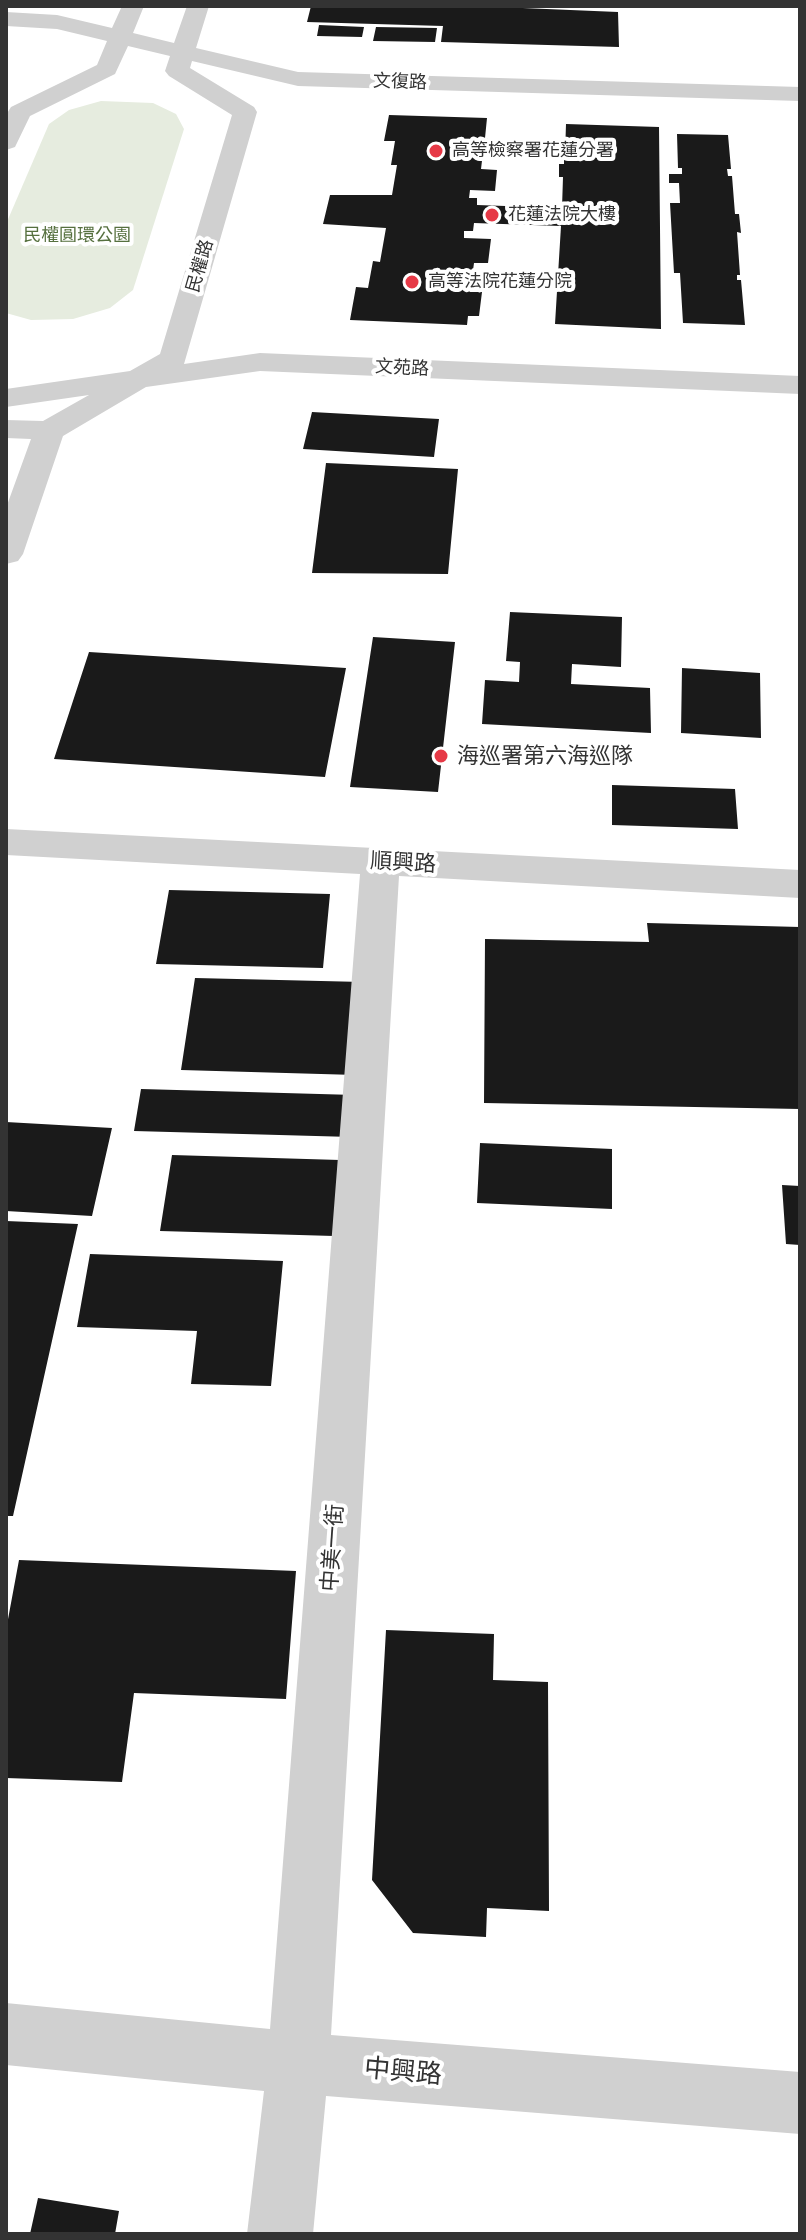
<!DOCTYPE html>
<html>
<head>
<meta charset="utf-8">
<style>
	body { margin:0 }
	#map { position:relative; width:806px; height:2240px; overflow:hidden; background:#fff; font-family:Quicksand,sans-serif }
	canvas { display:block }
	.frame { position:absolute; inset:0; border:8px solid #333; pointer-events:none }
</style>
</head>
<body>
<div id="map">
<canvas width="806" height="2240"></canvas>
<div class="frame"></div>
</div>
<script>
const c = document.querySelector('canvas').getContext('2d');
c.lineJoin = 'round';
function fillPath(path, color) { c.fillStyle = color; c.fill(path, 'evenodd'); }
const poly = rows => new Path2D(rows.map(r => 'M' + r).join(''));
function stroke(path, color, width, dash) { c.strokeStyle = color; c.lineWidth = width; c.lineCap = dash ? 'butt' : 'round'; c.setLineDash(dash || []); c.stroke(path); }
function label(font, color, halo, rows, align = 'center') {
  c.font = font + ' Quicksand,"Noto Sans TC",sans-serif'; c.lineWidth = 8; c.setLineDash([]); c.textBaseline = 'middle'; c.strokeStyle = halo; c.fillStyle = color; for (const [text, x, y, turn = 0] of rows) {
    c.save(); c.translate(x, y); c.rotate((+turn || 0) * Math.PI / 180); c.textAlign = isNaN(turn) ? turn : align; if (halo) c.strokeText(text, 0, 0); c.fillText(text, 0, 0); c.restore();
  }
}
const green = poly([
	[101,101,153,103,176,114,184,129,133,290,110,308,73,319,31,320,6,313,6,224,49,124,69,110]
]);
const building = poly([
	[311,6,475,6,618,12,619,47,441,42,443,26,307,22],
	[319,25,364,27,362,37,317,36],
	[376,27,437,28,435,42,373,41],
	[389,115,487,118,485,138,491,138,491,144,484,144,481,169,497,170,495,191,470,190,469,198,477,198,477,205,562,208,563,177,559,177,559,164,564,164,564,159,535,158,536,154,565,155,566,124,659,127,661,329,555,324,561,226,474,223,473,231,464,231,464,238,491,239,488,263,474,263,470,292,482,292,479,316,468,316,467,325,350,320,356,287,368,288,373,261,380,262,386,228,323,224,330,195,392,195,397,165,391,165,395,141,384,141],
	[677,134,728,135,731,169,727,169,728,176,732,176,735,214,739,214,741,233,737,232,740,275,737,275,737,280,741,280,745,325,683,323,680,273,674,273,670,203,680,203,679,183,669,183,669,174,682,174,682,168,678,168],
	[312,412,439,419,434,457,303,449],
	[326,463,458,469,448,574,312,573],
	[510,612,622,617,621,667,572,664,571,684,650,688,651,733,482,724,485,680,519,682,520,662,506,661],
	[373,637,455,642,438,792,350,787],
	[89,652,346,668,325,777,54,759],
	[682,668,760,673,761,738,681,733],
	[612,785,735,789,738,829,612,825],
	[169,890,330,894,323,968,156,964],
	[647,923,800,927,800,1109,484,1103,485,939,649,942],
	[195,978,363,982,356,1075,181,1070],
	[141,1089,355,1095,352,1137,134,1131],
	[6,1122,112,1128,92,1216,6,1211],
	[480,1143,612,1149,612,1209,477,1203],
	[172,1155,340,1160,334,1236,160,1231],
	[782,1185,800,1186,800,1245,786,1244],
	[6,1221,78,1224,13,1516,6,1516],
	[90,1254,283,1261,271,1386,191,1384,197,1331,77,1327],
	[19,1560,296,1571,286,1699,134,1693,122,1782,6,1778,6,1630],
	[386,1630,494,1634,493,1680,548,1682,549,1911,487,1908,486,1937,413,1933,372,1880],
	[38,2198,119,2211,115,2234,30,2234]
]);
const street = poly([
	[122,6,144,6,133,33,174,43,187,6,209,6,196,48,298,72,800,87,800,101,298,86,192,61,190,68,254,107,257,112,184,364,260,353,800,376,800,394,260,371,146,387,63,436,23,554,18,561,6,564,6,508,31,439,6,438,6,420,43,421,89,395,6,407,6,389,130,371,160,354,232,115,169,76,165,71,170,56,128,46,115,74,30,116,15,147,6,150,6,115,11,107,97,65,107,41,57,29,6,26,6,12,57,15,112,28,122,6],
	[6,829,800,870,800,898,399,876,331,2035,800,2072,800,2134,326,2096,313,2234,247,2234,264,2091,6,2065,6,2003,270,2029,360,874,6,855,6,829]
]);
const markers = [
	[436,151,8,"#e63946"],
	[492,215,8,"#e63946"],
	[412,282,8,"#e63946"],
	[441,756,8,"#e63946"]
];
const farStreetnames = [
	["文復路",400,82,2],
	["民權路",200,266,-74],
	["文苑路",402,368,3]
];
const farPoinames = [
	["高等檢察署花蓮分署",452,151],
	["花蓮法院大樓",508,215],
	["高等法院花蓮分院",428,282]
];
const farParknames = [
	["民權圓環公園",77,236]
];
const poiNames = [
	["海巡署第六海巡隊",457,756]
];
const streetNames = [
	["順興路",403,863,3],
	["中美一街",333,1548,-86]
];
const nearStreetnames = [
	["中興路",403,2072,5]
];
fillPath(green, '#e6ecdf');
fillPath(building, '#1a1a1a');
fillPath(street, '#d0d0d0');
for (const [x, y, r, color] of markers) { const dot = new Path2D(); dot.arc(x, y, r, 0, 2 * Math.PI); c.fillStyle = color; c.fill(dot); stroke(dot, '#fff', 3); }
label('18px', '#333', '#fff', farStreetnames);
label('18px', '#333', '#fff', farPoinames, 'left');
label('18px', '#56703f', '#fff', farParknames);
label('22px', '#333', '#fff', poiNames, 'left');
label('22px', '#333', '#fff', streetNames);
label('26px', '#333', '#fff', nearStreetnames);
</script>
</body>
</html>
